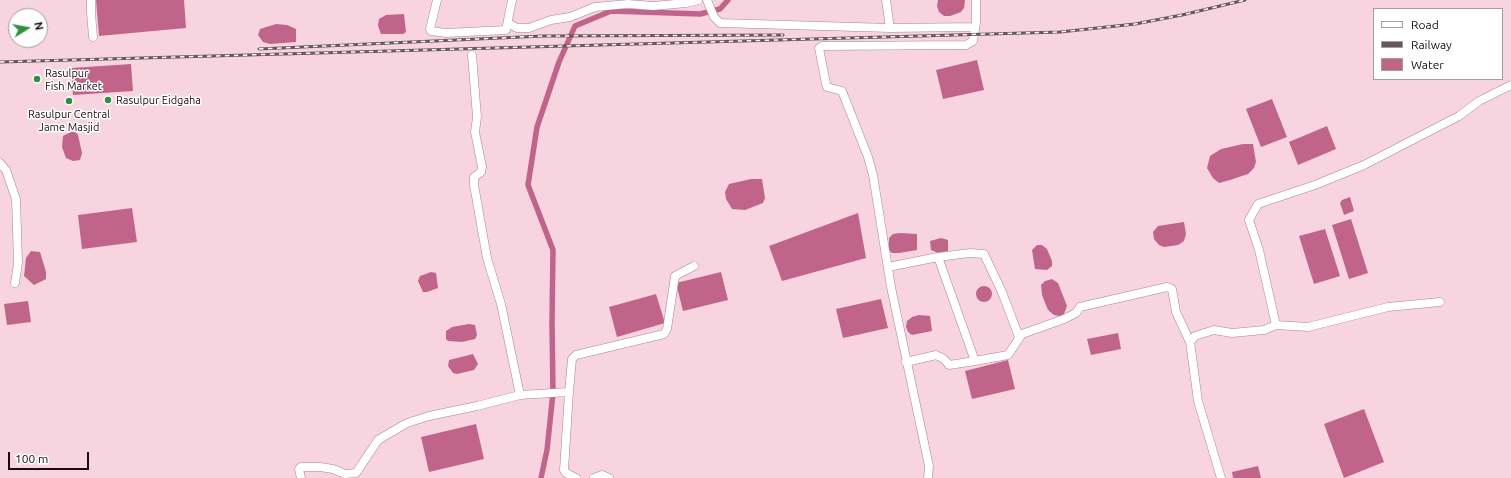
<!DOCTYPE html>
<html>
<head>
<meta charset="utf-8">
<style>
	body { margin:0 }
	#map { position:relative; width:1511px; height:478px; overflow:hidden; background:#f8d4e0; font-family:Ubuntu,sans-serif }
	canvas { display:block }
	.legend { position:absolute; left:1373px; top:8px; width:130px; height:72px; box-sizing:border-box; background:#fff; border:1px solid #a29e9f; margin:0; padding:5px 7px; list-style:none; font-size:12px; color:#170c10 }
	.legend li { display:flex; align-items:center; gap:8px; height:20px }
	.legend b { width:20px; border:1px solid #a29e9f }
	.north { position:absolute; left:8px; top:8px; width:40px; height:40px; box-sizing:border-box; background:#fff; border:1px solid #a29e9f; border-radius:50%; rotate:79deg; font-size:11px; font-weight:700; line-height:16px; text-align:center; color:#170c10 }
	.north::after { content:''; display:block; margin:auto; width:14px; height:18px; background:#318f42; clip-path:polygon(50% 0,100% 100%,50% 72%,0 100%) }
	.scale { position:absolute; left:8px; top:452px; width:81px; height:18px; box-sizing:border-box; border:2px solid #170c10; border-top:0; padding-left:5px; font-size:12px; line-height:14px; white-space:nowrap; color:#170c10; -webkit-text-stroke:3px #fff; paint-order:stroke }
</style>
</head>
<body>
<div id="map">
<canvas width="1511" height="478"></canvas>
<ul class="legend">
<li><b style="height:5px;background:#fff"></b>Road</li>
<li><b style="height:5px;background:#69555c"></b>Railway</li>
<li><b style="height:11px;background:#c06589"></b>Water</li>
</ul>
<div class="north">N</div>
<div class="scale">100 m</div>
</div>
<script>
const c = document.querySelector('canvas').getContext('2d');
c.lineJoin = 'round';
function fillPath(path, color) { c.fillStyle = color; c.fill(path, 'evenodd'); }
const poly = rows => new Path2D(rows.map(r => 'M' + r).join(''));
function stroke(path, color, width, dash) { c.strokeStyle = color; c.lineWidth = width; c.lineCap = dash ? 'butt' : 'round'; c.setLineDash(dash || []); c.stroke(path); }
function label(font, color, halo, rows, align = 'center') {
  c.font = font + ' Ubuntu,sans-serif'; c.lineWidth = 3; c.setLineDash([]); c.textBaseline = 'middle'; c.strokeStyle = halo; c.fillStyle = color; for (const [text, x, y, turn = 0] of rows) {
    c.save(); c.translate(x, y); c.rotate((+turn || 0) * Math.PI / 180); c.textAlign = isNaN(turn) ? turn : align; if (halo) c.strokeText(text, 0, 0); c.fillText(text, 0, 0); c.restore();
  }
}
const water = poly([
	[96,0,184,0,186,28,99,36],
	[938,0,965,0,964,8,961,12,950,16,944,16,939,12,937,6],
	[404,14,406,32,403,34,381,34,378,26,379,19,386,15],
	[276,24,287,25,296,29,296,42,270,44,263,42,258,35,260,29],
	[977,60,984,90,943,99,936,70],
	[131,64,133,91,73,95,71,68],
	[1272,99,1287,137,1261,147,1246,109],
	[1327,126,1336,149,1298,165,1289,142],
	[71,132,76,132,78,135,82,153,80,160,73,161,66,158,62,147,63,136],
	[1243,144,1253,144,1256,162,1254,168,1248,174,1230,180,1219,183,1213,178,1207,168,1210,156,1221,149],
	[751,179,762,179,765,198,763,203,745,210,732,209,726,199,725,192,729,184],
	[1350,197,1354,211,1344,215,1340,203,1342,200],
	[132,208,137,242,82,249,78,215],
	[858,213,866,258,782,281,769,246],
	[1351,219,1368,273,1349,279,1332,225],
	[1184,222,1186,234,1184,241,1178,245,1164,247,1159,245,1154,239,1153,232,1158,226],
	[1325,229,1340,276,1314,284,1299,236],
	[900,233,917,234,917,250,899,253,892,253,889,250,889,238,893,234],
	[941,238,948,240,948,251,938,253,931,250,930,241],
	[1037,245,1042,245,1047,249,1052,261,1052,266,1047,270,1035,269,1032,250],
	[31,251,40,252,46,272,46,279,34,285,24,276,26,258],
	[431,272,436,273,438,288,427,292,423,292,418,281,420,276],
	[721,272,728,300,683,311,676,283],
	[1052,279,1058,283,1067,306,1064,314,1060,316,1054,315,1048,310,1042,295,1041,285,1045,281],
	'976 294a8 8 0 1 1 16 0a8 8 0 1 1-16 0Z',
	[656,294,665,323,617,337,609,307],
	[881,299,888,328,843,338,836,309],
	[28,301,31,322,7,325,4,304],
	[919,315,930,316,932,331,912,335,908,332,906,327,907,321,912,317],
	[469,324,475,325,477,335,475,339,462,342,448,341,446,339,446,331,452,327],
	[1118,333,1121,349,1091,355,1087,339],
	[473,354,478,364,474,370,457,374,453,373,448,366,449,360],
	[1008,360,1015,389,972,399,965,371],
	[1364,409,1384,462,1344,478,1324,424],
	[476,424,484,459,429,472,421,437],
	[1258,466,1261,478,1233,478,1232,472]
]);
const canal = poly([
	[541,478,547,450,553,393,552,322,553,250,528,185,537,127,559,62,575,26,611,11,700,14,720,9,728,0]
]);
const minor = poly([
	[91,0,91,13,93,37],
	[437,0,430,29,431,31,446,33,506,30,512,0],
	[707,0,714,17,720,23,890,28],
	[886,0,890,28,975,27],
	[508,23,517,28,529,28,551,20,570,17,595,7,628,4,653,6,686,3,698,0],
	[0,163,6,170,16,199,18,263,15,283],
	[938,257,970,253,984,254,1002,292,1019,337],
	[888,267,938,257,975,361,1008,355,1022,334,1064,319,1076,313,1080,307,1167,287,1172,289,1176,312,1190,342],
	[1276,325,1259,250,1249,220,1258,204,1315,185,1364,165,1459,116,1479,101,1511,85],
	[906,362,936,355,944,359,949,365,975,361],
	[569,392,564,470,566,473,576,478],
	[520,395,569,392,572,359,576,355,664,334,667,329,675,276,694,266],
	[301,478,299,469,301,467,320,467,333,469,345,474,356,473,378,440,407,423,429,416,477,406,520,395,501,304,487,258,474,185,474,177,481,172,482,167,475,132,477,117,472,55],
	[594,478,602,475,609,478],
	[928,478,929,466,891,287,873,175,868,157,842,91,827,87,826,84,819,48,822,46,966,45,973,41,976,23,976,0],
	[1221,478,1198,401,1190,342,1195,336,1214,330,1232,333,1264,330,1276,325,1308,327,1388,307,1440,302]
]);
const rail = poly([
	[259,49,543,36,783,35],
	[0,62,1060,32,1135,24,1182,15,1245,0]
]);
const markers = [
	[37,79,4,"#318f42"],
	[108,100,4,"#318f42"],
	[69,101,4,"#318f42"]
];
const poiNames = [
	["Rasulpur",45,73],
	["Fish Market",45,86],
	["Rasulpur Eidgaha",116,100],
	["Rasulpur Central",69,114,"center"],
	["Jame Masjid",69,127,"center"]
];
fillPath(water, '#c06589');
stroke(canal, '#c06589', 5.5);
stroke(minor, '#a78691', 9);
stroke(minor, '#fff', 8);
stroke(rail, '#69555c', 3);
stroke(rail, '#fff', 1.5, [4.5]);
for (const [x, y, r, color] of markers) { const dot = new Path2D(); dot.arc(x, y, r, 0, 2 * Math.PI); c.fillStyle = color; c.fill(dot); stroke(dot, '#fff', 1.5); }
label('11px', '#170c10', '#fff', poiNames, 'left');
</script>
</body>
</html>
